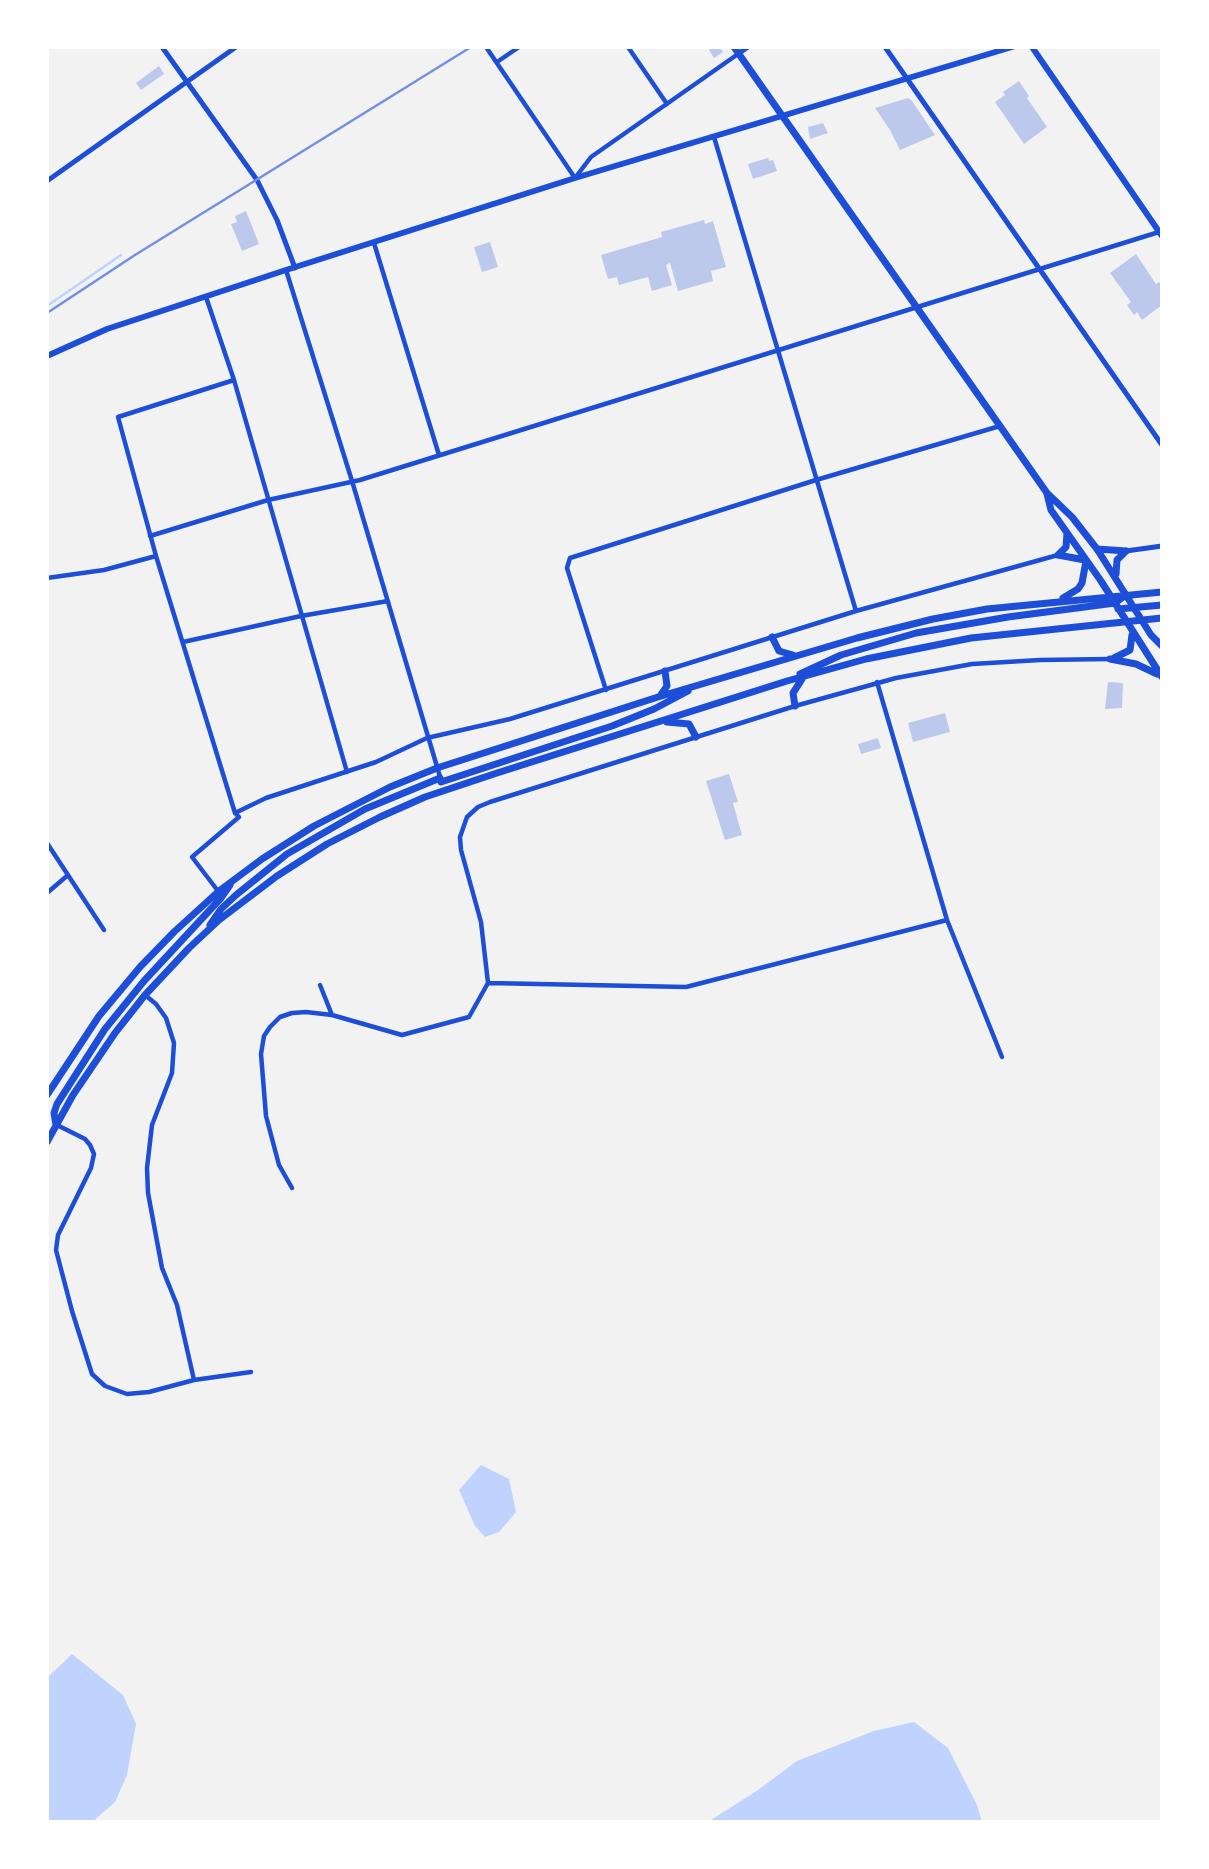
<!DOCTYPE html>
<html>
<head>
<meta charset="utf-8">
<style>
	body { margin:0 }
	#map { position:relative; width:1209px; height:1869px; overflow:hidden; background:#f2f2f2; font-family:Arial,sans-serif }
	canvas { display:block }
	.frame { position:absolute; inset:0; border:49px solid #fff; pointer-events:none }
</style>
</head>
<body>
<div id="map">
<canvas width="1209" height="1869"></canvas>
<div class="frame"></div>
</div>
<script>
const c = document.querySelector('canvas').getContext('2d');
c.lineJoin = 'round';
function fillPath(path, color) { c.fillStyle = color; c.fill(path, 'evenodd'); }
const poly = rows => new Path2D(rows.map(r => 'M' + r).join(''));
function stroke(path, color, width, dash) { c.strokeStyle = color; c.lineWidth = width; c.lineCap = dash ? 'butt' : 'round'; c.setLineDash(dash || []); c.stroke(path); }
const water = poly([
	[481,1465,509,1479,516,1512,499,1532,485,1537,475,1526,459,1490],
	[72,1654,123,1695,136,1724,127,1775,115,1802,92,1822,47,1822,47,1678],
	[914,1722,948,1748,977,1805,982,1822,708,1822,758,1790,797,1761,874,1731]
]);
const stream = poly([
	[47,306,121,255]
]);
const building = poly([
	[713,47,719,47,723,52,714,58,709,50],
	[159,66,164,74,141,90,136,83],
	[1019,81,1029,96,1027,98,1047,127,1024,144,995,102,1005,95,1003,92],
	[908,98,912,101,935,135,900,150,890,130,875,108],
	[823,123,828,133,810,139,808,127],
	[768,158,769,161,773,160,777,171,753,179,748,164],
	[246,211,259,244,242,251,231,224,237,222,235,216],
	[704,220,705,224,713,221,726,267,711,271,713,281,678,291,670,263,666,265,672,285,652,291,648,277,619,285,617,277,608,279,601,255,662,237,661,232],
	[490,242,498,267,482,272,474,247],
	[1136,254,1156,284,1159,282,1162,286,1162,305,1142,320,1137,312,1134,315,1127,305,1131,302,1110,273],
	[1108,682,1123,683,1122,708,1105,709],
	[945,713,950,732,913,742,908,723],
	[878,738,881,748,861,754,858,744],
	[729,774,738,802,733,803,742,835,725,840,706,781]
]);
const minor = poly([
	[486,47,575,178,591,157,738,54],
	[628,47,667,104],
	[497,62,519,47],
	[714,137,856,611],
	[374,243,439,455],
	[286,270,352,481,441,780],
	[206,297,234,380,347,772],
	[234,380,118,417,156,556,235,813],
	[150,536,268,500,360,480,1159,232],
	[47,578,104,570,156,556],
	[183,642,301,616,388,601],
	[877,682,947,920,1002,1057],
	[606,690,567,568,570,558,816,480,1000,426],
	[47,843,104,930],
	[218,891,192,857,239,817,235,813,266,798,376,762,427,738,510,719,856,611,1058,555],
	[47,893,68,875],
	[488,983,686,987,947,920],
	[320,985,332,1015,402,1035,469,1017,488,983,481,922,461,850,460,837,467,817,478,807,490,802,795,706,896,678,972,664,1040,660,1109,659],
	[145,995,156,1004,166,1018,174,1043,172,1073,152,1125,147,1168,148,1193,162,1268,177,1305,194,1380],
	[57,1125,85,1139,90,1145,94,1154,91,1168,58,1235,56,1250,72,1311,92,1374,105,1386,127,1394,149,1392,194,1380,251,1372],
	[292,1188,279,1165,266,1116,261,1054,264,1036,270,1027,280,1017,292,1013,306,1012,332,1015]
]);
const tertiary = poly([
	[162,47,257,180,277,220,295,268],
	[885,47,1162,445],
	[738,54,748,47],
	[47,181,236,47],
	[1126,551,1162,546]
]);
const secondary = poly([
	[1032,47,1162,236],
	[47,356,107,329,286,270,575,178,1012,47]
]);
const primary = poly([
	[734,47,1047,493,1072,517,1097,549,1151,635,1162,646],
	[1047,494,1051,510,1101,581,1162,677],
	[1097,549,1126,551],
	[1058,555,1085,560],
	[1058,555,1066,547,1067,533],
	[1116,574,1117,560,1126,551],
	[1063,598,1078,589,1082,583,1086,561],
	[1118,609,1162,605],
	[772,637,779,651,793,655],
	[1114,658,1130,650,1132,635],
	[1110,659,1136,664,1157,674],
	[800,674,841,655,916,633,1008,617,1115,603,1126,595],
	[660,696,667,686,665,671],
	[795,706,793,693,802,679],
	[667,722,689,724,696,737],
	[441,782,612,726,654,709,688,691],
	[210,925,221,909,236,895,287,854,365,809,440,778],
	[47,1095,99,1016,140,967,174,932,219,891,262,859,314,826,390,787,437,768,658,697,857,638,933,619,987,609,1162,592],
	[56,1125,54,1113,57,1104,105,1029,144,981,221,898,230,885],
	[47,1142,73,1095,115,1033,145,995,189,948,219,920,277,876,327,844,380,817,425,797,497,773,787,681,866,659,971,638,1162,618]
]);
const rail = poly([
	[47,313,135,255,471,47]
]);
fillPath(water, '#bfd3fe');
stroke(stream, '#bfd3fe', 2.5);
fillPath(building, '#bdc9ec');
stroke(minor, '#1d4ed8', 4.5);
stroke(tertiary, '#1d4ed8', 5);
stroke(secondary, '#1d4ed8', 6);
stroke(primary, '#1d4ed8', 7);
stroke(rail, '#7290e2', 2.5);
</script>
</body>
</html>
